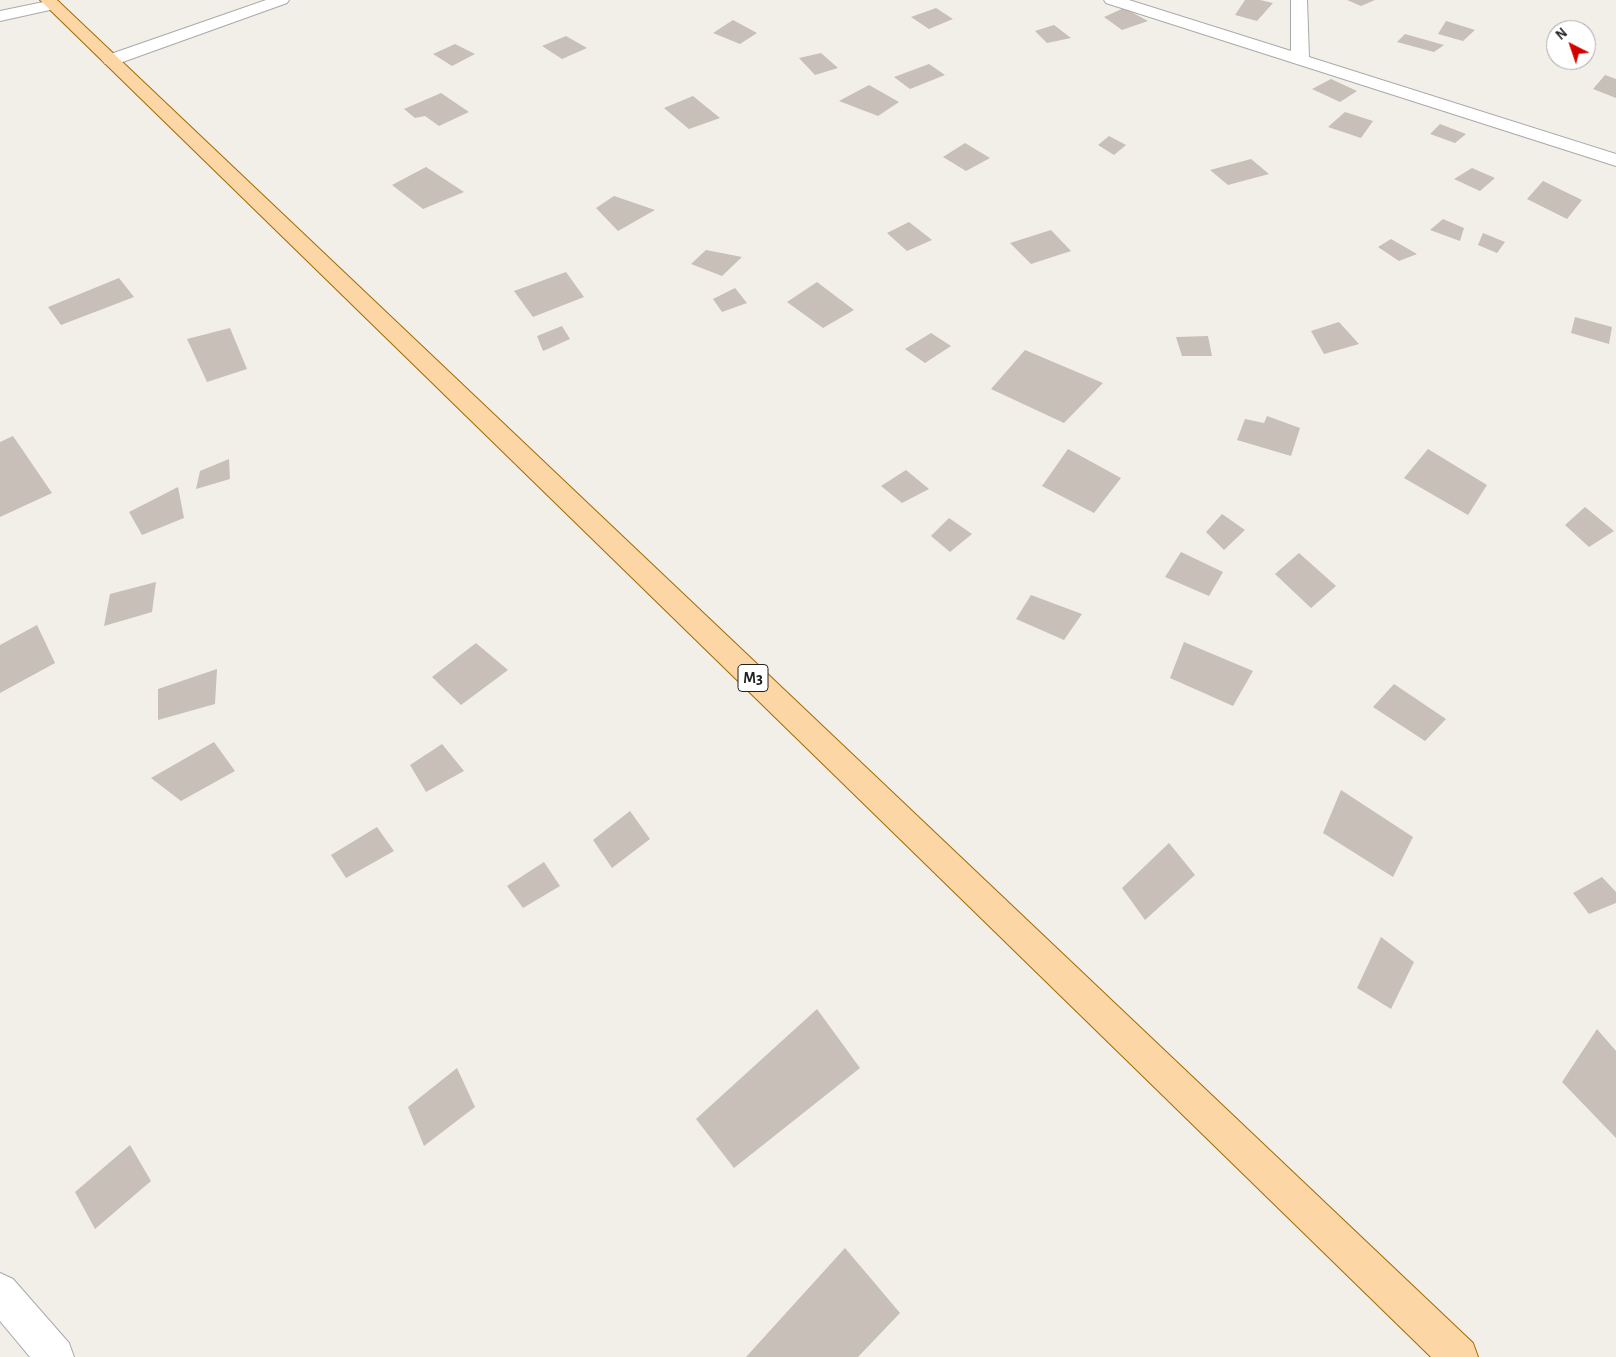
<!DOCTYPE html>
<html>
<head>
<meta charset="utf-8">
<style>
	body { margin:0 }
	#map { position:relative; width:1616px; height:1357px; overflow:hidden; background:#f2efe9; font-family:"Alegreya Sans",sans-serif }
	canvas { display:block }
	.north { position:absolute; left:1546px; top:20px; width:50px; height:50px; box-sizing:border-box; background:#fff; border:1px solid #a7a7a7; border-radius:50%; rotate:319deg; font-size:14px; font-weight:700; line-height:20px; text-align:center; color:#222 }
	.north::after { content:''; display:block; margin:auto; width:18px; height:22px; background:#d40000; clip-path:polygon(50% 0,100% 100%,50% 72%,0 100%) }
</style>
</head>
<body>
<div id="map">
<canvas width="1616" height="1357"></canvas>
<div class="north">N</div>
</div>
<script>
const c = document.querySelector('canvas').getContext('2d');
c.lineJoin = 'round';
function fillPath(path, color) { c.fillStyle = color; c.fill(path, 'evenodd'); }
const poly = rows => new Path2D(rows.map(r => 'M' + r).join(''));
function stroke(path, color, width, dash) { c.strokeStyle = color; c.lineWidth = width; c.lineCap = dash ? 'butt' : 'round'; c.setLineDash(dash || []); c.stroke(path); }
function label(font, color, halo, rows, align = 'center') {
  c.font = font + ' "Alegreya Sans",sans-serif'; c.lineWidth = 4; c.setLineDash([]); c.textBaseline = 'middle'; c.strokeStyle = halo; c.fillStyle = color; for (const [text, x, y, turn = 0] of rows) {
    c.save(); c.translate(x, y); c.rotate((+turn || 0) * Math.PI / 180); c.textAlign = isNaN(turn) ? turn : align; if (halo) c.strokeText(text, 0, 0); c.fillText(text, 0, 0); c.restore();
  }
}
const building = poly([
	[1245,0,1260,0,1273,3,1257,21,1235,15],
	[1347,0,1375,0,1361,6],
	[936,8,953,19,929,29,911,17],
	[1124,8,1148,21,1122,30,1104,17],
	[733,20,757,33,740,44,713,33],
	[1446,21,1475,30,1463,41,1438,34],
	[1054,25,1071,38,1047,43,1035,31],
	[1405,34,1444,45,1434,52,1397,42],
	[566,36,587,48,562,59,542,46],
	[455,44,475,54,452,66,433,54],
	[821,53,838,68,815,75,799,58],
	[929,64,945,75,910,89,894,77],
	[1605,75,1616,79,1616,98,1593,89],
	[1331,79,1357,91,1340,102,1312,89],
	[869,85,899,102,878,116,839,101],
	[441,93,469,112,439,126,425,116,415,118,404,109],
	[693,96,720,118,689,129,664,108],
	[1345,112,1373,121,1361,138,1328,127],
	[1440,124,1466,134,1455,143,1430,134],
	[1109,136,1126,145,1114,155,1098,145],
	[965,143,990,158,966,171,943,157],
	[1251,159,1269,174,1228,185,1210,170],
	[426,167,464,192,423,209,392,185],
	[1472,168,1495,178,1480,191,1454,179],
	[1543,181,1582,200,1567,219,1527,199],
	[614,196,655,210,618,231,596,208],
	[1443,219,1464,228,1460,241,1430,230],
	[909,222,932,240,907,251,887,233],
	[1051,230,1071,251,1031,264,1010,243],
	[1483,233,1505,242,1497,253,1478,245],
	[1391,239,1417,254,1399,261,1378,247],
	[706,250,742,257,722,276,691,264],
	[566,272,584,297,533,317,514,291],
	[119,278,134,297,61,325,48,307],
	[817,282,854,310,823,328,787,302],
	[735,288,747,303,722,312,713,299],
	[1575,317,1612,327,1609,344,1571,333],
	[1339,322,1359,344,1324,354,1311,331],
	[562,326,570,339,543,351,537,336],
	[230,328,247,369,207,382,187,339],
	[931,333,951,346,925,363,905,349],
	[1208,336,1212,356,1182,356,1176,337],
	[1025,350,1103,383,1064,423,991,389],
	[1267,416,1300,428,1291,456,1237,440,1245,419,1264,423],
	[13,436,52,493,0,517,0,442],
	[1068,449,1121,478,1094,513,1042,486],
	[1428,449,1487,485,1468,515,1404,478],
	[229,459,230,479,196,489,200,471],
	[906,470,929,489,902,503,881,486],
	[178,487,184,518,142,535,129,512],
	[1585,507,1614,531,1589,547,1565,525],
	[1222,514,1245,530,1224,550,1206,532],
	[949,518,972,534,950,552,931,536],
	[1181,552,1223,572,1209,596,1165,577],
	[1299,553,1336,586,1311,608,1275,574],
	[156,582,152,612,104,626,110,594],
	[1031,595,1082,614,1064,640,1016,619],
	[37,625,55,663,0,693,0,645],
	[1184,642,1253,671,1233,706,1170,678],
	[476,643,508,670,461,705,432,677],
	[217,669,215,704,158,720,158,689],
	[1394,684,1446,719,1425,741,1373,707],
	[214,742,235,771,181,801,151,778],
	[442,744,464,771,426,792,410,765],
	[1341,790,1413,837,1393,877,1323,833],
	[630,811,650,839,612,868,593,840],
	[377,827,394,851,346,878,331,855],
	[1169,843,1195,875,1145,920,1122,888],
	[544,862,560,886,523,908,507,886],
	[1602,877,1616,892,1616,903,1589,914,1573,893],
	[1381,937,1414,962,1391,1009,1357,988],
	[817,1009,860,1068,734,1168,696,1119],
	[1597,1029,1616,1051,1616,1138,1562,1082],
	[457,1068,475,1107,424,1146,408,1107],
	[130,1145,151,1181,95,1229,75,1192],
	[845,1248,900,1313,858,1357,746,1357]
]);
const minor = poly([
	[53,0,59,2,61,5,59,8,0,21,0,11,53,0],
	[266,0,289,0,287,3,117,64,111,65,105,64,102,60,105,56,266,0],
	[1104,0,1129,0,1291,51,1291,0,1307,0,1309,57,1616,154,1616,166,1106,3,1104,0],
	[0,1273,13,1279,69,1343,74,1357,30,1357,0,1321,0,1273]
]);
const primary = poly([
	[40,0,57,0,1473,1343,1478,1357,1431,1357,40,0]
]);
const shields = [
	[753,678,30]
];
const shieldNames = [
	["M3",753,678]
];
fillPath(building, '#c7bfb8');
stroke(minor, '#a9a9a9', 2);
stroke(primary, '#a06b00', 2);
fillPath(minor, '#fff');
fillPath(primary, '#fcd6a4');
for (const [x, y, w] of shields) { const box = new Path2D(); box.roundRect(x - w / 2, y - 13.5, w, 27, 4); c.fillStyle = '#fff'; c.fill(box); stroke(box, '#222', 1); }
label('bold 16px', '#222', null, shieldNames);
</script>
</body>
</html>
